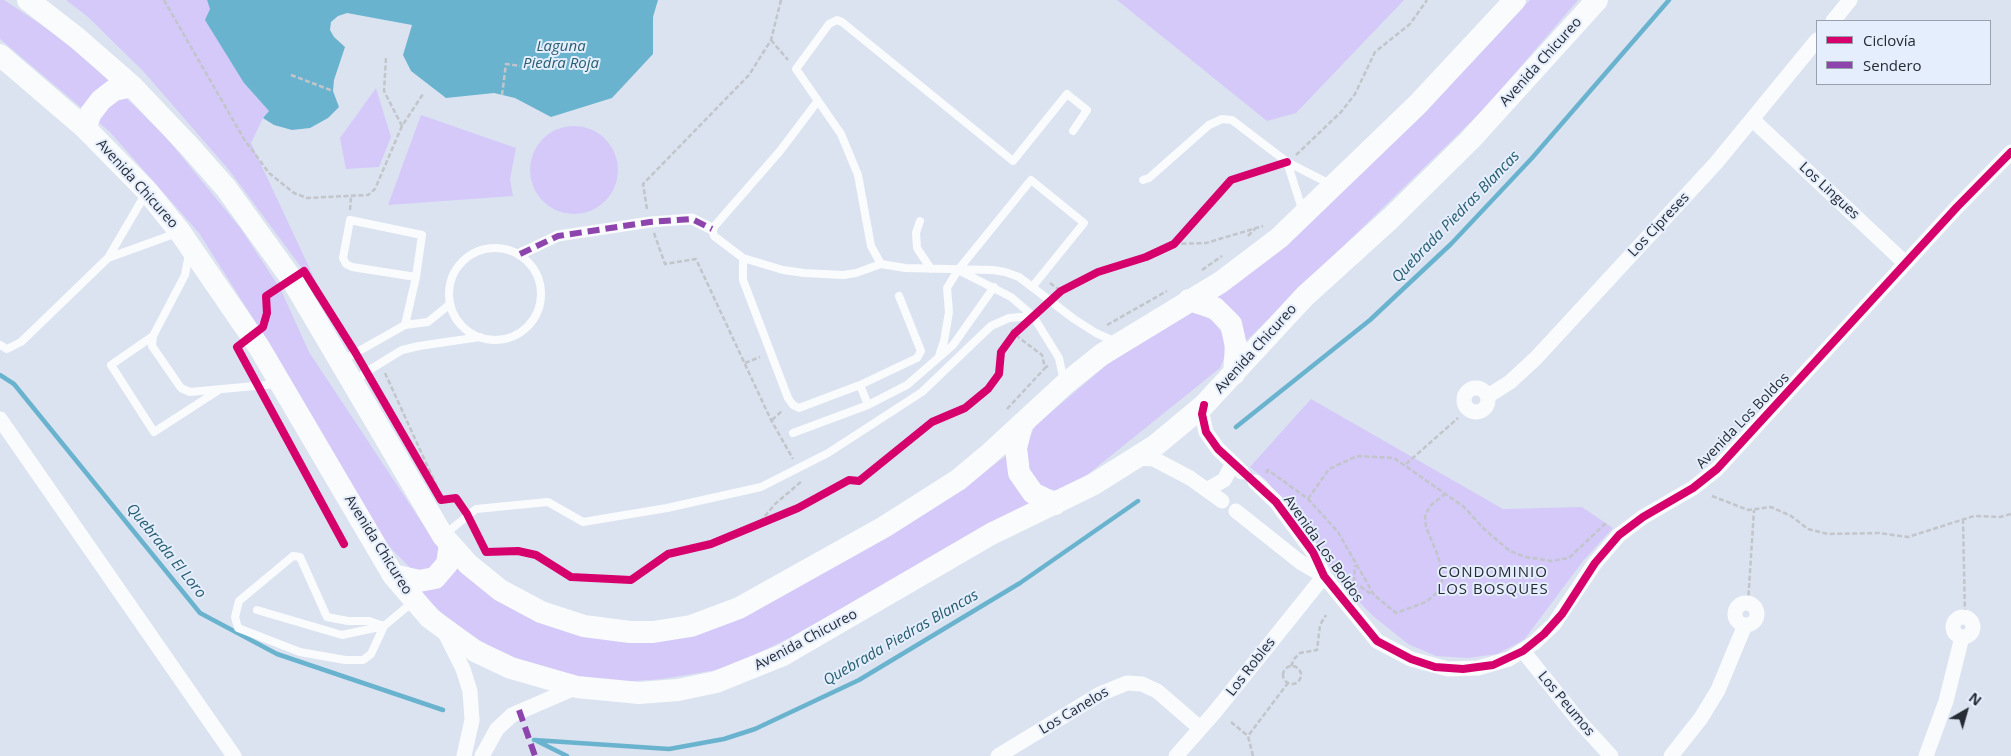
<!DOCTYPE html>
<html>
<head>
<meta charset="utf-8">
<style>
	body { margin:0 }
	#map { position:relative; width:2011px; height:756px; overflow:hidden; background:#dbe3f1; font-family:"Open Sans",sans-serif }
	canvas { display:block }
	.legend { position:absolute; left:1816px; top:20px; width:175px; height:65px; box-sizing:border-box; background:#e5eefd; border:1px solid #99a0ad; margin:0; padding:6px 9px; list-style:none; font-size:15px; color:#262b34 }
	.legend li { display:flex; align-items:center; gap:10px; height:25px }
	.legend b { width:25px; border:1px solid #99a0ad }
	.north { position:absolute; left:1941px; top:686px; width:50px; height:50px; -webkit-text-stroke:4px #e5eefd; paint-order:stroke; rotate:38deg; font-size:14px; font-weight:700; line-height:20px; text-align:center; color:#262b34 }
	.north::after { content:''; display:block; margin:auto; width:18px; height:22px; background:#262b34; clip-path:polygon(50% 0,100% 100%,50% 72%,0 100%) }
</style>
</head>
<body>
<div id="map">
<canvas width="2011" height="756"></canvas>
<ul class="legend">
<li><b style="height:6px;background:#d6006c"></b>Ciclovía</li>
<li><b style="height:6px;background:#8e44ad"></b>Sendero</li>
</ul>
<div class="north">N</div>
</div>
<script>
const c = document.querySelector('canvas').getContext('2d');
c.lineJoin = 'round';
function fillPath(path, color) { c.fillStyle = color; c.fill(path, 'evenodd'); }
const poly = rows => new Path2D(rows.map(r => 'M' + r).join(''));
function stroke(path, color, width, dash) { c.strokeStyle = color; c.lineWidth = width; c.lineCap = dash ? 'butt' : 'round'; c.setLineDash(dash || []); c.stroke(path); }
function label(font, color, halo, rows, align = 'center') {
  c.font = font + ' "Open Sans",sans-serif'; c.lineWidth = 4; c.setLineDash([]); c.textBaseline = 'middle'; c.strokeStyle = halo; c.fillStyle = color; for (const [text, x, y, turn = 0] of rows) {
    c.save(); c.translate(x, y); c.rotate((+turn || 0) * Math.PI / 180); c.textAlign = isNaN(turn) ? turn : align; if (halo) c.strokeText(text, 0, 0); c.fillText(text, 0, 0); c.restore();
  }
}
const green = poly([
	[0,0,4,0,73,46,165,136,241,229,281,290,309,352,438,547,437,562,425,571,412,570,383,540,275,353,199,233,110,132,0,39],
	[66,0,207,0,244,83,269,111,263,118,251,143,323,297,311,302,304,271,229,170,144,72,88,17],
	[1117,0,1404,0,1296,113,1267,121],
	[1530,0,1578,0,1484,109,1247,340,1242,338,1212,300,1443,92],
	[376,88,391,137,379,167,346,169,340,138],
	[421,115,516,148,510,179,513,196,388,205],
	'530 170a44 44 0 1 1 88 0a44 44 0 1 1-88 0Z',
	[1192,312,1212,320,1223,334,1225,356,1220,368,1072,487,1062,491,1047,489,1036,483,1028,471,1024,447,1036,425,1109,363],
	[1311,399,1503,509,1582,507,1613,528,1583,561,1524,640,1497,654,1468,658,1436,656,1408,644,1373,616,1339,581,1310,534,1266,480,1250,467],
	[1006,456,1032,503,789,638,728,668,662,679,606,683,575,678,511,657,492,648,449,620,417,589,456,566,476,583,668,639,980,474]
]);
const water = poly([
	[207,0,658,0,653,17,653,54,612,98,551,117,515,98,494,93,446,98,411,71,403,55,412,25,347,13,338,16,331,22,330,30,334,37,345,47,334,80,333,91,339,107,328,118,310,128,292,130,274,125,263,118,269,111,244,83,205,20,210,9]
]);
const stream = poly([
	[0,375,14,384,200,613,277,654,443,710],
	[1236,427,1370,320,1451,244,1532,158,1669,0],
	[534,740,669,749,724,739,755,729,859,680,1020,583,1138,501],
	[537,741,567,756]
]);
const path = poly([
	[164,0,244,139,269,173,294,193,307,198,368,195,375,189,402,126,423,94],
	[771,40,788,60],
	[386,58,384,91,402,126],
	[291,75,333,91],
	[502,95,506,64,520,66],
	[1296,155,1341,112,1355,94,1375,52,1410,24,1427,0],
	[647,209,643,184,749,75,771,40,781,0],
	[350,210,351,197],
	[654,233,665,264,696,259,771,420,793,459],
	[1248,236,1255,229],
	[1174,244,1206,243,1263,226],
	[1202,270,1222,256],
	[1050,283,1061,291],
	[1107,325,1167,291],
	[1012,329,1014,334,1042,355,1045,368,1050,364],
	[745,363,760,357],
	[385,373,438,489],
	[1007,409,1045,368],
	[772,420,783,410],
	[1406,464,1458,418],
	[1266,473,1268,470,1308,499,1338,532,1374,595,1396,613,1426,602,1439,591,1443,577,1438,556,1426,527,1425,516,1430,506,1445,494],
	[1712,496,1748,510,1771,507,1791,516,1808,529,1828,534,1879,533,1908,537,1974,516,2000,517,2011,514],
	[1308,499,1329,469,1357,456,1394,458,1464,507,1485,530,1510,551,1526,557,1551,561,1569,558,1607,522],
	[1963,519,1965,617],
	[760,522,775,504,802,481],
	[1354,582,1371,594],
	[1354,582,1355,565],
	[1748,603,1754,510],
	[1291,666,1294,659,1300,653,1317,650,1320,625,1326,615],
	'1283 675a9 9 0 1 1 18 0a9 9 0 1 1-18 0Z',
	[1231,722,1248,736],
	[1253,756,1248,736,1288,683]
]);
const service = poly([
	[817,102,780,151,712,229,714,236,743,258,783,270,804,273,843,275,856,273,881,264,905,268,993,270,1005,272,1019,277,1074,319,1096,333,1116,342],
	[1287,162,1303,212],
	[1143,180,1149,178,1209,125,1222,119,1232,120,1287,162,1330,184],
	[920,221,916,233,917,248,931,269],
	'449 294a46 46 0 1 1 92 0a46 46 0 1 1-92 0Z',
	[189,254,185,275,153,336,152,346,181,388,190,392,276,384],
	[108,258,177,233],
	[743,258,743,280,788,398,793,405,799,408,860,385,917,358,921,351,899,296],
	[881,264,871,246,858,175,841,134,796,69,829,24,837,20,842,22,1013,161,1067,94,1087,110,1073,131],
	[960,271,1011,297,1033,316,1059,358,1064,382],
	[405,325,416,277,422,235,350,220,343,258,346,264,352,267,416,277],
	[153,336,111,365,154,432,219,390],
	[0,345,7,349,21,342,108,258,146,193],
	[939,356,944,341,949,312,947,288,958,270,1031,180,1084,223,1033,286],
	[343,360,405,325,428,322,450,304],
	[354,383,366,372,402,350,419,346,480,337],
	[860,385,868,405],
	[793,433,868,405,907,385,953,345,994,287],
	[444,535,476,509,548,502,583,522,667,508,761,487,828,453,922,392,991,326,1009,318,1033,316],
	[293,556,300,557,327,617,348,621,369,621,384,626,371,654,363,660,345,660,300,652,238,628,235,617,239,601,293,556],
	[257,610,342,635,384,626,414,601]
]);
const pedestrian = poly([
	[520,254,558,236,650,222,692,219,712,229]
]);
const minor = poly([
	[1833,21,1850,0],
	[1753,120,1905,263],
	'1464 400a12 12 0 1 1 24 0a12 12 0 1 1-24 0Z',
	[1488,396,1510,382,1536,358,1716,163,1817,40],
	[1204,405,1202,414,1206,432,1218,449,1242,472],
	[0,419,234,756],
	[1137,458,1154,459,1190,478,1222,501],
	[1255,482,1276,502,1313,552,1324,576,1377,641,1411,659,1448,669,1478,668,1509,659,1534,643,1554,624,1595,563,1619,535,1643,517,1693,488,1717,469,1957,207,2011,152],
	[1208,489,1224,480,1233,464],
	[1236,511,1300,562,1324,576],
	'1735 614a11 11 0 1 1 22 0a11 11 0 1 1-22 0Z',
	'1953 627a10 10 0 1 1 20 0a10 10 0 1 1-20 0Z',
	[444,631,463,669,470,691,472,720,464,756],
	[1523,651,1579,721,1611,756],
	[482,756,497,729,512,715,577,687],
	[998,756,1100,694,1127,683,1142,684,1157,691,1200,728],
	[1176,756,1214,713,1324,576],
	[1671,756,1701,718,1718,690,1745,625],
	[1926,756,1946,701,1962,637]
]);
const secondary = poly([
	[28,0,77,38,132,86,189,146,226,188,291,278,443,536,468,564,500,590,541,612,584,626,630,632,653,632,691,626,739,608,884,527,958,480,988,455,1065,384,1101,355,1221,282,1279,238,1418,104,1515,0],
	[0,55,85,128,147,191,180,232,259,347,393,575,430,618,475,651,511,668,577,687,639,693,678,690,716,682,783,655,991,534,1094,484,1156,445,1204,405,1305,296,1391,218,1470,140,1597,0],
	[85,128,91,113,101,100,114,90,132,86],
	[1189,300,1215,308,1231,324,1236,346,1234,374],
	[1022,424,1016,448,1019,473,1033,493,1055,504],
	[393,575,419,581,435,578,447,564,450,545]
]);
const quiet = poly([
	[520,254,558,236,650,222,692,219,712,229],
	[519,710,535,756]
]);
const cycleway = poly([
	[1204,405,1202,414,1206,432,1218,449,1276,502,1313,552,1324,576,1377,641,1411,659,1435,667,1463,669,1493,665,1523,651,1544,634,1562,614,1595,563,1619,535,1643,517,1693,488,1717,469,1957,207,2011,152],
	[344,544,237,347,263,327,267,313,266,296,304,271,355,352,441,500,456,498,467,514,486,552,518,551,536,555,571,577,631,580,668,554,711,544,798,508,849,480,859,481,932,422,965,408,988,389,999,374,1001,352,1014,334,1061,291,1098,272,1146,257,1174,244,1231,180,1287,162]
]);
const streetNames = [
	["Avenida Chicureo",1541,62,-48],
	["Avenida Chicureo",137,184,48],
	["Los Lingues",1829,191,43],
	["Los Cipreses",1659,225,-47],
	["Avenida Chicureo",1256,349,-48],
	["Avenida Los Boldos",1743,421,-46],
	["Avenida Chicureo",378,545,58],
	["Avenida Los Boldos",1323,549,55],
	["Avenida Chicureo",806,640,-28],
	["Los Robles",1251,667,-52],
	["Los Peumos",1566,704,50],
	["Los Canelos",1074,711,-31]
];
const waterNames = [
	["Laguna",561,47],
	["Piedra Roja",561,64],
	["Quebrada Piedras Blancas",1456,217,-46],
	["Quebrada El Loro",166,551,51],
	["Quebrada Piedras Blancas",901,638,-30]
];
const neighbourhoodNames = [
	["CONDOMINIO",1493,573],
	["LOS BOSQUES",1493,590]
];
fillPath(green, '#d4c9f8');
fillPath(water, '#6ab3ce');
stroke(stream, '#6ab3ce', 4.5);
stroke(path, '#c2c5c9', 2.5, [5, 2.5]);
stroke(service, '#fafbfd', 8);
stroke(pedestrian, '#fafbfd', 11);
stroke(minor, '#fafbfd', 15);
stroke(secondary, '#fafbfd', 22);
stroke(quiet, '#8e44ad', 6, [12, 6]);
stroke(cycleway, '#d6006c', 8);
label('14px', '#262b34', '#e5eefd', streetNames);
label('italic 15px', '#275d6f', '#e5eefd', waterNames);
c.letterSpacing = '1px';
label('15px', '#262b34', '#e5eefd', neighbourhoodNames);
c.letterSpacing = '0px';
</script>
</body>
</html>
